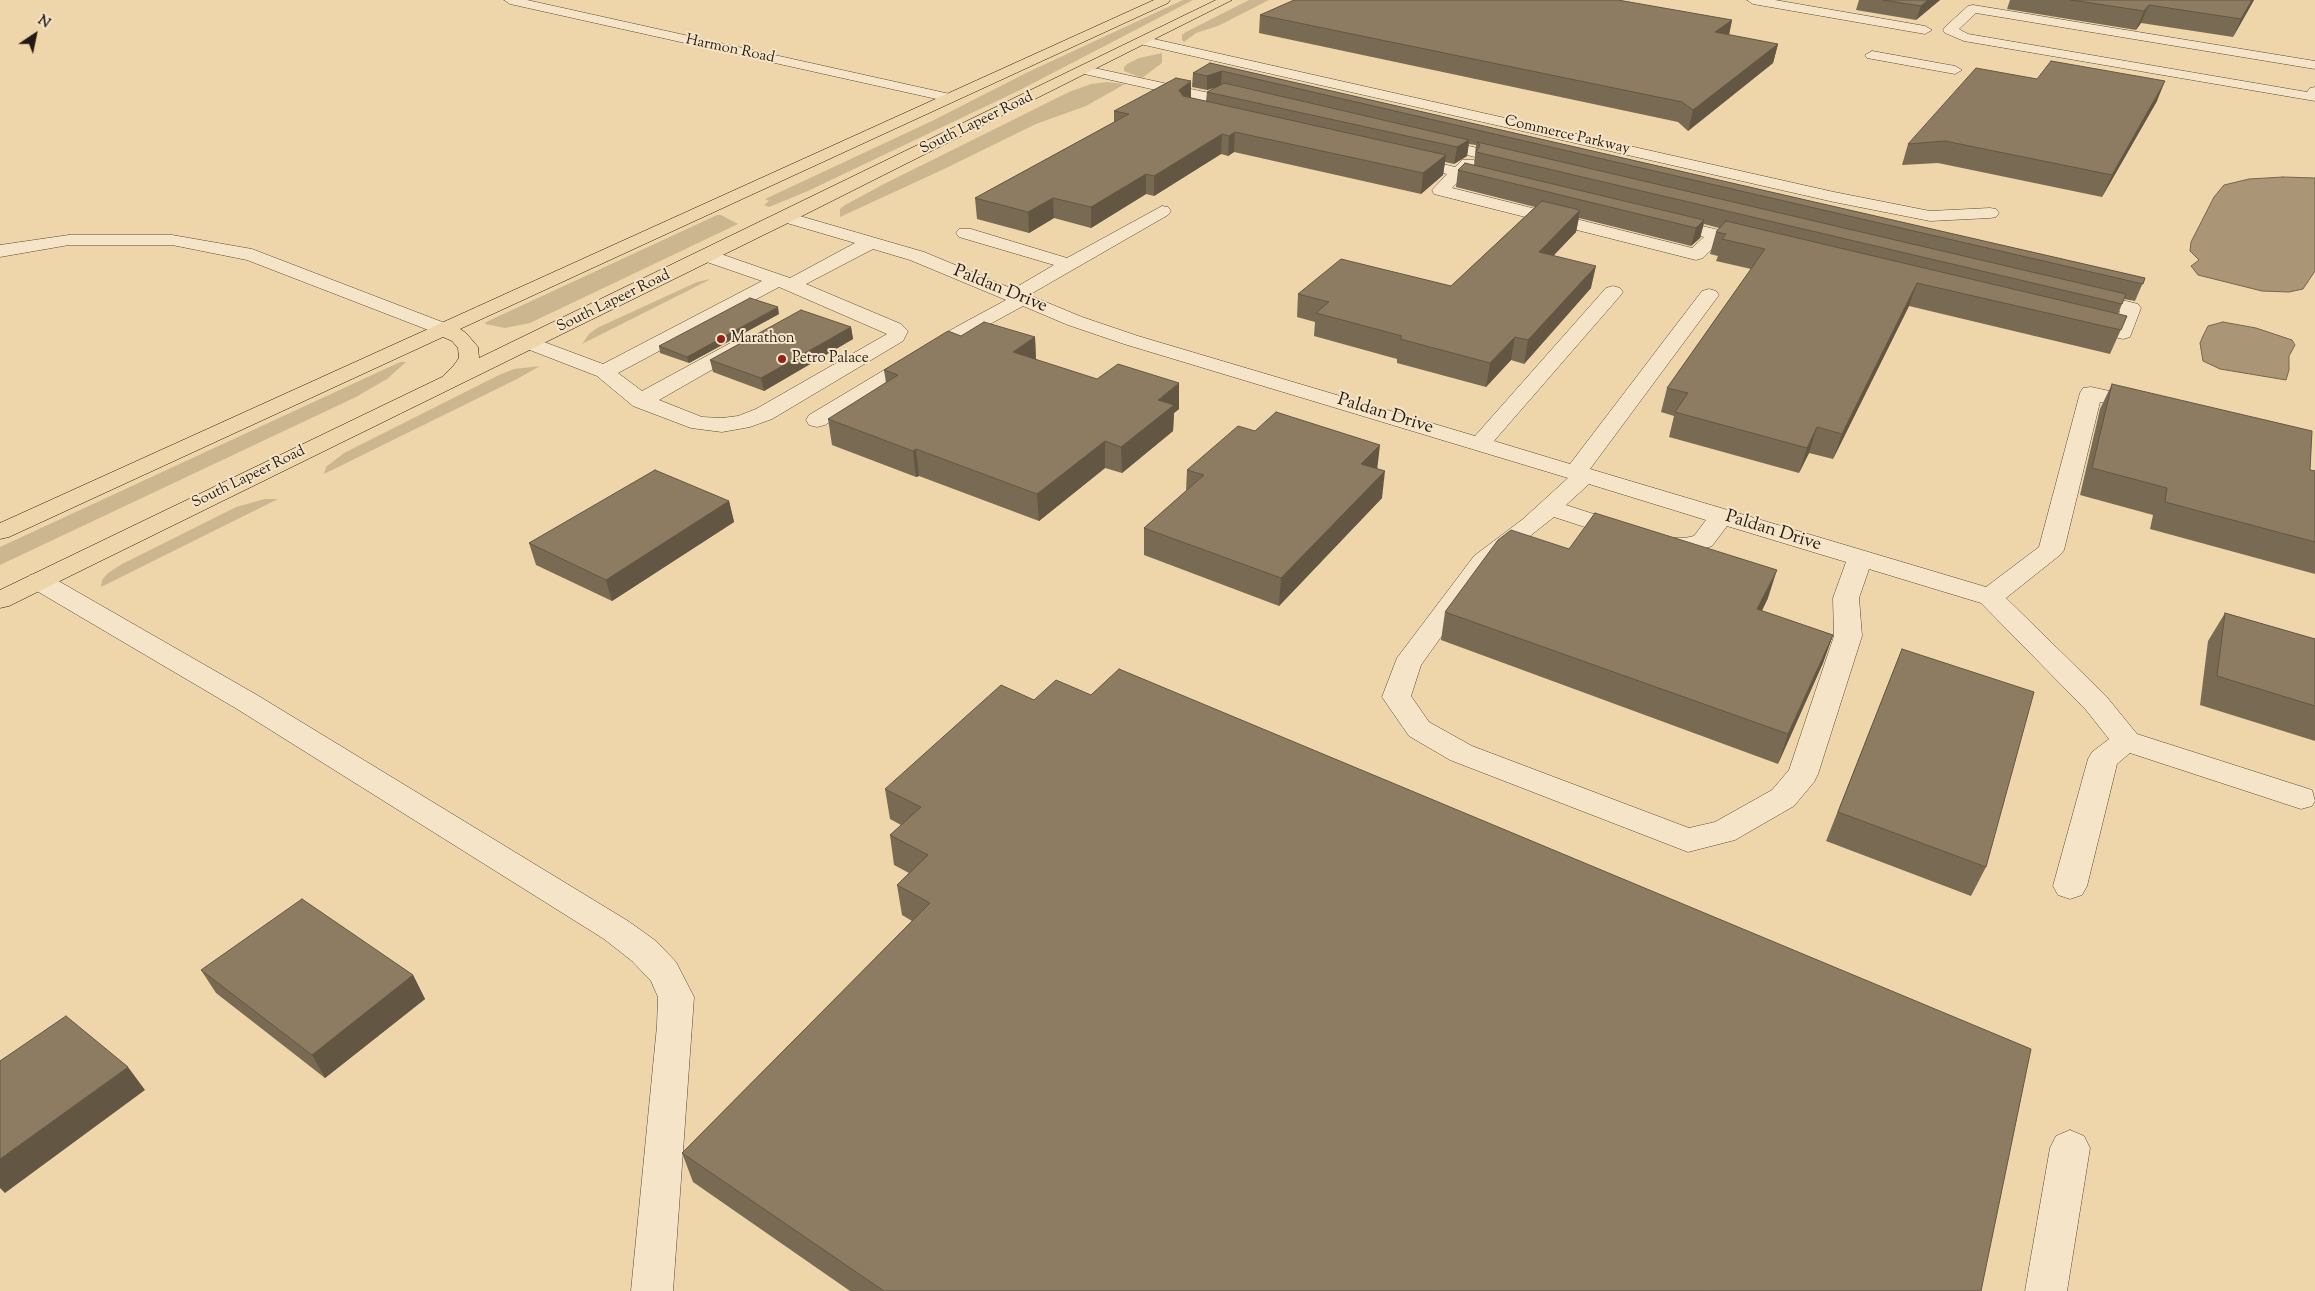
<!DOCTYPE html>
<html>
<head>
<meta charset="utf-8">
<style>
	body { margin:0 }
	#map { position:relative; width:2315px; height:1291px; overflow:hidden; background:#efd6aa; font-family:"Sorts Mill Goudy",serif }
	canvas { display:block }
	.north { position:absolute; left:10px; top:10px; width:50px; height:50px; -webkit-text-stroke:4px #f5e4c8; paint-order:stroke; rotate:34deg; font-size:14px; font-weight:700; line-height:20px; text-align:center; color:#231b12 }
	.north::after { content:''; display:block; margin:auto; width:18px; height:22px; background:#231b12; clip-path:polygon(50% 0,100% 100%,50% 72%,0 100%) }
</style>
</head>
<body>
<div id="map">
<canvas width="2315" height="1291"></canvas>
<div class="north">N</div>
</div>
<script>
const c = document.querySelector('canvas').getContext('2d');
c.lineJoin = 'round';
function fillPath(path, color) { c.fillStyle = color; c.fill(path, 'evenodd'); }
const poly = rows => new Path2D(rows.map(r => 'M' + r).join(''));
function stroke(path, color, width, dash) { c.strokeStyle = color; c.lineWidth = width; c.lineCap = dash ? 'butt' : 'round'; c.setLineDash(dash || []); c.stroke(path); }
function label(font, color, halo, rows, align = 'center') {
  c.font = font + ' "Sorts Mill Goudy",serif'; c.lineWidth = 4; c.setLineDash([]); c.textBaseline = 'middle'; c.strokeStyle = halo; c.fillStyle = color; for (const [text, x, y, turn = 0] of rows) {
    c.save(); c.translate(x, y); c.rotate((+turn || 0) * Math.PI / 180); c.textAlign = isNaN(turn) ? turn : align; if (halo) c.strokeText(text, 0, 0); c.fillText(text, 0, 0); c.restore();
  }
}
const green = poly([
	[1183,0,1193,0,1020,90,808,191,769,207,764,205,769,201,765,199,932,121,1026,73],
	[1249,0,1269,0,1218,26,1196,33,1184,42,1182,40,1182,35,1186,32],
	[1162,53,1162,63,1142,78,1124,71,1124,67,1127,64,1139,58],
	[1107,82,1125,84,1086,106,1036,124,942,170,840,217,840,209,845,205,884,184,1069,92,1091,84],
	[717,215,721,215,738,224,530,323,505,328,485,324,486,322],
	[711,279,600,335,582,344,589,334,597,328,697,282],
	[400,362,406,362,387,379,356,397,0,565,0,547],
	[540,366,517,379,324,474,326,467,344,453,499,375,514,369],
	[265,499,278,499,101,587,102,580,108,573,122,564,236,507]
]);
const water = poly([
	[2283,177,2315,178,2315,271,2303,289,2289,292,2262,291,2198,275,2191,266,2199,260,2190,251,2191,242,2214,197,2224,185,2249,179,2283,177],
	[2223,322,2256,328,2292,340,2295,345,2289,356,2289,370,2286,380,2220,369,2203,361,2200,343,2203,336,2208,326,2223,322]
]);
const minor = poly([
	[504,0,527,0,950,94,957,98,950,102,510,4,504,0],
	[1747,0,1775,0,1925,26,1932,30,1925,34,1753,4,1747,0],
	[1973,5,2315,61,2315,69,1976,13,1959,29,1968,34,2307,92,2310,88,2315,87,2315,101,1964,41,1945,33,1943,30,1945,27,1968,6,1973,5],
	[1145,37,1834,192,1930,211,1990,208,1996,209,1999,213,1996,217,1990,218,1930,221,1834,202,1140,44,1138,41,1145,37],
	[1872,51,1955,66,1962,70,1955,74,1867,58,1865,55,1872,51],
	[1085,66,1214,94,1216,97,1214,100,1201,108,1212,111,1215,114,1207,119,1183,113,1180,110,1183,107,1196,99,1080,73,1078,70,1085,66],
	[1432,137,1518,158,1520,161,1518,164,1512,166,1426,145,1424,142,1426,139,1432,137],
	[1407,155,1455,167,1462,160,1474,160,1476,163,1470,170,1500,177,1502,181,1500,185,1494,186,1462,178,1452,188,1692,248,1704,237,1659,226,1656,222,1659,218,1665,217,1752,238,1758,239,1761,243,1758,247,1752,248,1720,241,1703,258,1696,260,1434,194,1432,190,1447,174,1401,163,1399,160,1401,157,1407,155],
	[1162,206,1168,207,1171,211,1168,215,1029,295,1082,317,1138,336,1475,436,1606,288,1613,286,1620,288,1623,292,1620,296,1494,441,1570,464,1702,291,1709,289,1716,291,1719,295,1716,299,1590,469,1986,587,2039,547,2080,393,2083,388,2091,387,2151,400,2154,405,2151,410,2143,412,2100,402,2064,550,2060,555,2006,598,2106,696,2137,734,2312,790,2315,801,2312,806,2301,809,2130,753,2117,764,2087,886,2082,895,2070,899,2058,895,2053,886,2088,759,2092,752,2109,739,2086,710,1981,603,1869,569,1859,598,1862,636,1818,774,1814,782,1794,806,1735,840,1688,852,1450,760,1409,736,1382,697,1397,658,1474,556,1523,519,1568,478,1124,344,1068,325,1023,306,970,335,825,425,817,427,809,425,806,420,809,415,956,327,1006,300,910,260,873,249,806,284,901,324,908,331,903,341,772,419,750,427,722,432,691,428,633,406,597,376,522,347,519,343,522,339,529,337,536,339,603,364,762,281,701,260,699,256,701,252,708,250,715,252,790,278,855,243,780,221,777,217,780,213,786,212,924,252,1013,289,1054,265,959,237,956,233,959,229,971,229,1067,258,1162,206],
	[779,287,887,334,756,409,738,416,722,418,702,417,659,400,750,348,753,344,750,340,743,338,736,340,642,391,618,373,779,287],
	[1589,484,1706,520,1694,536,1685,538,1667,538,1566,505,1589,484],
	[1554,517,1665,553,1687,554,1712,546,1727,526,1846,562,1833,598,1834,636,1789,770,1772,790,1715,822,1689,828,1472,746,1429,722,1411,696,1421,665,1492,566,1554,517],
	[69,235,172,235,252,249,450,325,453,329,450,333,443,335,436,333,247,260,172,245,69,245,0,257,0,245,69,235],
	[2086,291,2138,304,2141,308,2130,337,2123,339,2076,328,2073,324,2076,320,2083,318,2115,325,2120,311,2079,301,2076,297,2079,293,2086,291],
	[39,573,48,575,257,695,628,921,656,941,676,962,694,997,673,1291,631,1291,657,1026,658,997,651,981,632,961,604,939,237,709,30,587,26,581,30,575,39,573],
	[2070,1130,2084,1136,2090,1148,2067,1291,2025,1291,2050,1148,2056,1136,2070,1130]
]);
const major = poly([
	[1154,0,1170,0,1168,3,460,329,466,333,478,347,479,358,1216,0,1232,0,792,221,9,606,0,608,0,590,442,377,454,365,459,358,458,348,452,341,443,337,9,537,0,539,0,523,1154,0]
]);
const wall = poly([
	[1859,0,1940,0,1916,20,1856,10],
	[2010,0,2254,0,2233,37,2141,23,2136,30,2007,9],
	[1260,15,1732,20,1729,35,1778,44,1773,63,1688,131,1678,122,1259,33],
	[1210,63,2145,278,2135,301,2124,299,2118,314,2127,316,2110,354,1909,306,1833,459,1809,453,1799,473,1669,437,1674,416,1661,412,1667,388,1751,269,1716,261,1718,256,1710,254,1716,232,1719,228,1704,224,1700,238,1691,246,1579,218,1576,232,1553,256,1591,288,1524,364,1511,360,1486,387,1397,363,1397,359,1314,336,1315,322,1297,317,1298,294,1451,286,1535,207,1456,187,1458,170,1474,165,1476,145,1469,144,1467,156,1454,164,1445,162,1443,175,1421,194,1234,152,1228,156,1221,154,1154,196,1146,194,1091,228,1054,218,1029,233,977,219,975,198,1114,122,1114,111,1191,98,1206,101,1207,92,1214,88,1207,90,1192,87,1193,73],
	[2157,101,2102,197,1938,163,1902,165,1908,144],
	[779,314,689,363,660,353,659,346],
	[851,327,853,339,764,391,713,372,710,360],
	[961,336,1035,337,1036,360,1179,409,1174,413,1173,431,1122,473,1105,468,1039,521,919,476,916,477,832,445,828,419,886,383,884,370],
	[2112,384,2310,470,2315,471,2315,574,2150,529,2153,515,2080,495,2100,409],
	[1377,469,1382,498,1279,606,1144,555,1144,528,1186,491,1187,470],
	[729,501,734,522,612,601,536,565,529,543],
	[1569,549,1768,598,1762,611,1833,635,1823,663,1778,764,1441,640,1445,612],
	[2225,613,2315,639,2315,741,2200,705,2208,641],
	[1902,649,1986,867,1971,896,1826,841],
	[885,789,1981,1291,850,1291,693,1182,682,1153,912,921,902,915,897,885,909,873,894,865,890,835,901,825,890,819],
	[201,970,413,975,425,999,325,1078,216,993]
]);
const shadedWall = poly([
	[1928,0,1940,0,1916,20,1921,6],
	[2252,0,2254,0,2233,37,2241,19],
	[2149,5,2141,23,2136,30,2144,11],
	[1732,20,1728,39,1715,32],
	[1778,44,1773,63,1688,131,1693,110],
	[1222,71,1221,85,1207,90,1207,76],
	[1191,81,1191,100,1179,109,1179,90],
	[2165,81,2157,101,2102,197,2112,175],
	[1235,132,1234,152,1228,156,1229,136],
	[1222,134,1221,154,1154,196,1154,176],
	[1469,140,1467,156,1454,164,1457,147],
	[1446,155,1443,175,1421,194,1423,173],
	[1146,174,1146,194,1091,228,1091,207],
	[1053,198,1054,218,1029,233,1028,212],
	[1580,210,1576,232,1535,275,1539,252],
	[1704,220,1700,238,1691,246,1696,228],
	[1596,266,1591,288,1524,364,1528,340],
	[1917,283,1909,306,1833,459,1842,434],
	[778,307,779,314,689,363,687,357],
	[851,327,853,339,764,391,761,378],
	[1035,337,1036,362,1013,352],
	[1515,337,1511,360,1486,387,1490,363],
	[1179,383,1179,409,1174,413,1173,431,1122,473,1121,447,1158,400],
	[1817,427,1809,453,1799,473,1807,448],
	[1105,441,1105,468,1039,521,1037,494],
	[1380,445,1377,471,1361,464],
	[916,449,919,476,916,477,913,451],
	[1385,471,1382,498,1279,606,1281,578],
	[729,501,734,522,612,601,606,580],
	[1777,570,1768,598,1747,638,1757,609],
	[1833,635,1823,663,1778,764,1788,734],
	[413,975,425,999,325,1078,312,1055],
	[128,1067,145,1090,5,1193,0,1188,0,1159]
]);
const building = poly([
	[1294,0,1618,0,1732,20,1715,32,1778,44,1693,110,1682,102,1260,15,1294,0],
	[1883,0,1928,0,1921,6,1883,0],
	[2071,0,2252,0,2241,19,2149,5,2144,11,2071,0],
	[2051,61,2165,81,2112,175,1945,141,1908,144,1976,68,2037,79,2051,61],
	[1210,63,1236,69,2145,278,2143,284,1222,71,1207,76,1193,73,1210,63],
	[1176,78,1191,81,1179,90,1183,96,1446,155,1423,173,1235,132,1229,136,1222,134,1154,176,1146,174,1091,207,1053,198,1028,212,975,198,1129,114,1114,111,1176,78],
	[1224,83,1469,140,1457,147,1207,92,1224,83],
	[1477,142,2126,294,2122,304,1476,152,1480,145,1477,142],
	[1465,163,1704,220,1696,228,1458,170,1465,163],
	[1542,201,1580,210,1539,252,1596,266,1528,340,1515,337,1490,363,1400,339,1402,336,1316,313,1329,302,1298,294,1341,259,1451,286,1542,201],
	[1726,221,2127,316,2121,330,1917,283,1842,434,1817,427,1807,448,1675,412,1688,393,1667,388,1765,249,1722,239,1726,234,1716,232,1726,221],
	[750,298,778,307,687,357,659,346,750,298],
	[801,310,851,327,761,378,710,360,801,310],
	[984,322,1035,337,1013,352,1097,379,1118,364,1179,383,1158,400,1174,405,1121,447,1105,441,1037,494,916,449,913,451,828,419,898,375,884,370,948,331,961,336,984,322],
	[2112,384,2312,431,2310,470,2315,471,2315,542,2165,502,2167,488,2092,468,2112,384],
	[1276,412,1380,445,1361,464,1385,471,1281,578,1144,528,1204,475,1187,470,1238,426,1255,431,1276,412],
	[655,470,729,501,606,580,529,543,655,470],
	[1595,513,1777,570,1757,609,1833,635,1788,734,1445,612,1498,540,1511,530,1569,549,1595,513],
	[2225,613,2315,639,2315,706,2217,676,2225,613],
	[1902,649,2034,692,1986,867,1838,812,1902,649],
	[1119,669,2031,1049,1981,1291,884,1291,682,1153,930,903,897,885,928,855,890,835,921,807,885,789,1001,685,1034,700,1056,680,1091,695,1119,669],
	[302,899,413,975,312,1055,201,970,302,899],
	[66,1016,128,1067,0,1159,0,1061,66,1016]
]);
const markers = [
	[721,339,5,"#8f2418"],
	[782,359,5,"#8f2418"]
];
const farStreetnames = [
	["Harmon Road",730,50,12],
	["South Lapeer Road",977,124,-26],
	["Commerce Parkway",1567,136,13],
	["South Lapeer Road",614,302,-26],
	["South Lapeer Road",249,478,-26]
];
const farPoinames = [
	["Marathon",731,339],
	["Petro Palace",792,359]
];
const streetNames = [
	["Paldan Drive",1000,290,22],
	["Paldan Drive",1385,415,17],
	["Paldan Drive",1773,532,17]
];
fillPath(green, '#ccb690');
fillPath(water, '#aa9676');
stroke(water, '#74654e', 1);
stroke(minor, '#564a38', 1);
stroke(major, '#231b12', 1);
fillPath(minor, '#f5e4c8');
fillPath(major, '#efd6aa');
fillPath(wall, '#796b53');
fillPath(shadedWall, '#635744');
fillPath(building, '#8d7c61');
stroke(building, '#635744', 1);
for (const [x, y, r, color] of markers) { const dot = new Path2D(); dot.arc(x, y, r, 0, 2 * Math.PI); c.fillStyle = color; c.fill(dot); stroke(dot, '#f5e4c8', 2); }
label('15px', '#231b12', '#f5e4c8', farStreetnames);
label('15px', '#231b12', '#f5e4c8', farPoinames, 'left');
label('18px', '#231b12', '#f5e4c8', streetNames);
</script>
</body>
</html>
